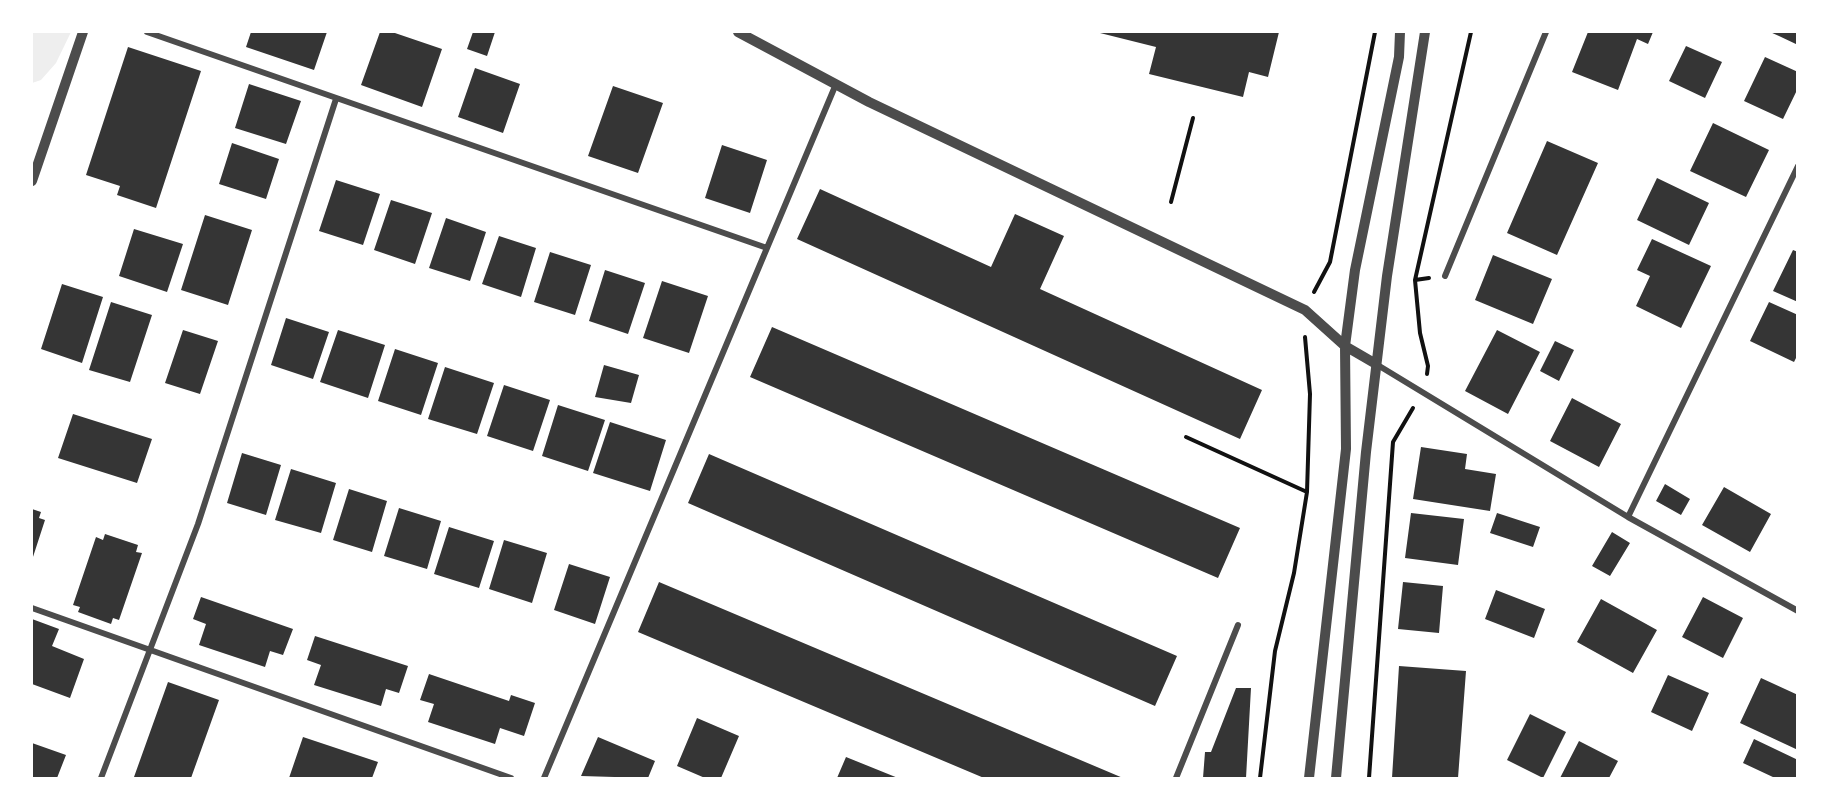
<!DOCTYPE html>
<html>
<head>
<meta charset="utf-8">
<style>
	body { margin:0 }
	#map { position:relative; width:1829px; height:810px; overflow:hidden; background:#fff; font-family:"Asap Condensed",sans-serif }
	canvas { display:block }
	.frame { position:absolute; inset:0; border:33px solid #fff; pointer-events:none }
</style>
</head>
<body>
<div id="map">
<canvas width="1829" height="810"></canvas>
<div class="frame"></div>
</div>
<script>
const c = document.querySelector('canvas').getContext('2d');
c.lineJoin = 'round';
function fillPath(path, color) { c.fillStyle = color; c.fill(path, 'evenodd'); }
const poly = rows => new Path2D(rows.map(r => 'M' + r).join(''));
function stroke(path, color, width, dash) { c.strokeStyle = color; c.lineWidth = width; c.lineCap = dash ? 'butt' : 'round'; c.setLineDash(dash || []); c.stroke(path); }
const green = poly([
	[32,32,71,32,56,63,41,80,32,83]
]);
const building = poly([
	[251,32,327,32,314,70,246,47],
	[380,32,392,32,442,49,422,107,361,85],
	[473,32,495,32,487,56,467,49],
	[1096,32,1279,32,1268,77,1249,72,1243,97,1149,74,1156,47],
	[1588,32,1653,32,1648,44,1637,39,1618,90,1572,72],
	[1770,32,1798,32,1798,45,1779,36],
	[1686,46,1722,62,1705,98,1669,81],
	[128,47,201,71,156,208,117,195,120,186,86,175],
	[1765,57,1798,72,1798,88,1783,119,1744,101],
	[475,68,520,84,503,133,458,117],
	[249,84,301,101,286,144,235,128],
	[613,86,663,103,638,173,588,156],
	[1713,123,1769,150,1746,197,1690,171],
	[1547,141,1598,163,1557,255,1507,233],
	[232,143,279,159,266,199,219,184],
	[722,145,767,160,750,213,705,198],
	[1657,178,1709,203,1689,245,1637,220],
	[336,180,380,194,363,245,319,231],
	[820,189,991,267,1015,214,1064,236,1040,289,1262,390,1240,439,797,239],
	[391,200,432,213,415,264,374,250],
	[205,215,252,230,228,305,181,290],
	[446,218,486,232,470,281,429,268],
	[134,229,183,244,167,292,119,276],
	[499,236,536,248,521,297,482,284],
	[1652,239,1711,266,1681,328,1636,306,1650,276,1637,270],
	[1793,250,1798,252,1798,302,1773,291],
	[550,252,591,265,575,315,534,302],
	[1493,255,1552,279,1533,324,1475,300],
	[605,270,645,283,628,334,589,321],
	[662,281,708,296,689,353,643,338],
	[62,284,103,297,82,363,41,349],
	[111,302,152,315,130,382,89,370],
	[1769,302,1798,315,1798,354,1794,362,1750,341],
	[286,318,329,332,313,379,271,365],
	[772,327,1240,528,1218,578,750,377],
	[183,330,218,341,200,394,165,383],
	[338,330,385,345,368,398,320,382],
	[1497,330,1540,352,1508,414,1465,391],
	[1555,341,1574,350,1559,381,1540,371],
	[395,349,438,363,421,415,378,401],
	[604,365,639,375,631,403,595,397],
	[445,367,494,383,477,434,428,419],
	[504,385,550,400,533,451,487,436],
	[1572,398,1621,424,1599,467,1550,441],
	[558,405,605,420,588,471,542,456],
	[73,414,152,439,137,483,58,458],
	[610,422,666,440,650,491,593,473],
	[1421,447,1467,454,1465,469,1496,474,1490,511,1413,499],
	[242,453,281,465,266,515,227,503],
	[709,454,1177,656,1155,706,688,503],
	[291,469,336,483,321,533,275,520],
	[1665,484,1690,499,1681,515,1656,501],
	[1724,487,1771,514,1750,552,1702,525],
	[349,489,387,501,372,552,333,540],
	[399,508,441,521,427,569,384,556],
	[32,509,41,512,39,518,45,520,32,560],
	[1411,513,1464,519,1458,565,1405,558],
	[1497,513,1540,527,1533,547,1490,533],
	[449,527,494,541,479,588,434,574],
	[1612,532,1630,543,1610,576,1592,566],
	[105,534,138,545,136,552,142,553,119,620,113,618,111,624,78,612,80,607,73,605,96,537,103,540],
	[504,540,547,553,532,603,489,589],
	[569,564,610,577,595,624,554,610],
	[659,582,1123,778,984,778,638,632],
	[1403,582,1443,586,1439,633,1398,629],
	[1496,590,1545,609,1534,638,1485,619],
	[201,597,293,629,283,655,270,651,265,667,199,645,206,624,193,619],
	[1703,597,1743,618,1723,658,1682,637],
	[1601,599,1657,630,1633,673,1577,642],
	[32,619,59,629,52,646,84,659,70,698,32,684],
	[315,636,408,666,399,693,386,689,381,706,314,685,321,665,307,660],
	[1399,666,1466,671,1458,778,1392,778],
	[429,674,509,701,511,695,535,703,524,736,500,728,495,744,428,722,434,704,420,700],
	[1668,675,1709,693,1692,731,1651,712],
	[1761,678,1798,695,1798,750,1740,723],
	[168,682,219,700,191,778,140,778,134,777],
	[1236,688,1251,688,1246,778,1203,778,1205,752,1211,752],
	[1530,714,1566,732,1543,778,1507,760],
	[697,718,739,736,721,778,705,778,677,766],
	[303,737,378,762,372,778,289,778],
	[598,737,655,761,648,778,581,776],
	[1754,739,1798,760,1796,778,1775,778,1743,763],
	[1579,741,1618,761,1609,778,1560,778],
	[32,743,66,755,57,778,32,778],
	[846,757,898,778,837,778]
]);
const path = poly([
	[1171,202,1193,118],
	[1415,280,1429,278],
	[1314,292,1330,262,1375,32],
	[1427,374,1428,366,1420,333,1415,280,1471,32],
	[1186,437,1307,492],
	[1260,778,1275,651,1294,573,1307,492,1310,394,1305,337],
	[1369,778,1393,442,1413,408]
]);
const minor = poly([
	[147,32,767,248],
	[1445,276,1546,32],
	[1376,364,1628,517,1798,611],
	[1628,517,1798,166],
	[32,608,511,778],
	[101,778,198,524,336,99],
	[544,778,836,84],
	[1176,778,1238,625]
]);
const tertiary = poly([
	[738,32,869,102,1305,310,1345,346,1376,364],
	[32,181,83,32],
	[1309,778,1346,449,1345,346,1355,270,1399,57,1400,32],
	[1336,778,1366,452,1387,276,1425,32]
]);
fillPath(green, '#eee');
fillPath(building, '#353535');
stroke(path, '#111', 4);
stroke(minor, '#4c4c4c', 6);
stroke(tertiary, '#4c4c4c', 10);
</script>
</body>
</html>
